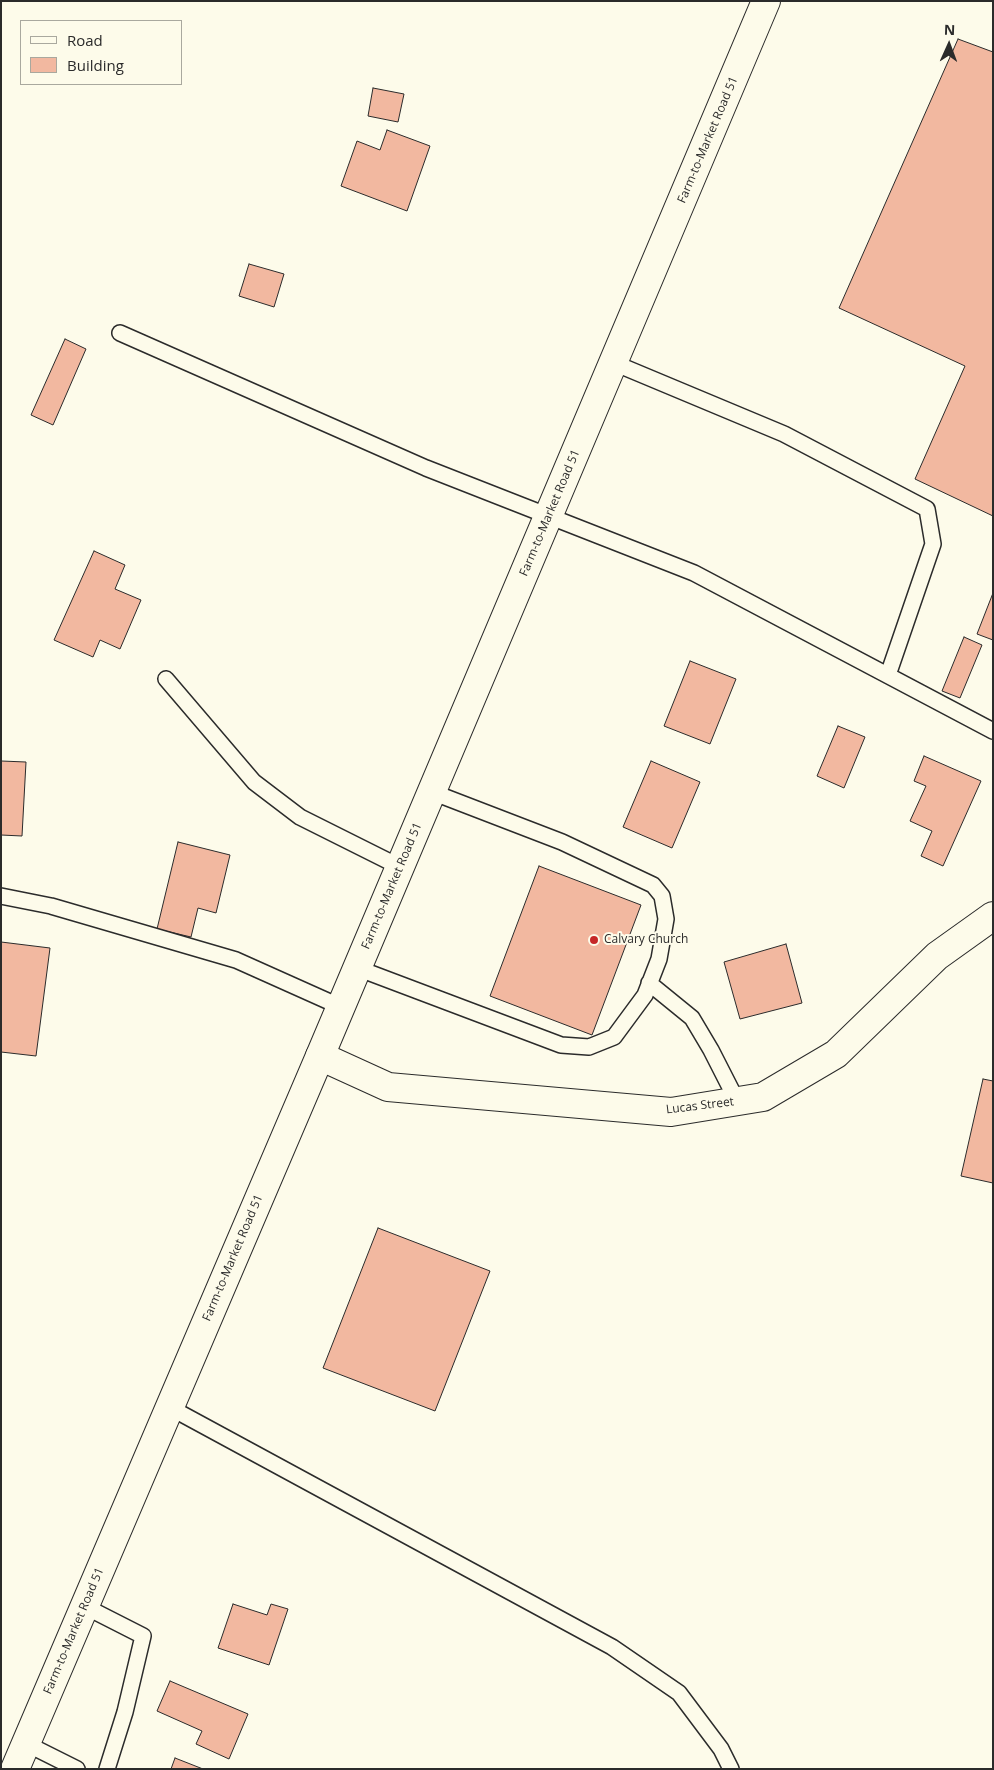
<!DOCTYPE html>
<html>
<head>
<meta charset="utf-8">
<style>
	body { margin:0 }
	#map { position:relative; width:994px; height:1770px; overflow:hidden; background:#fdfbea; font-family:"Open Sans",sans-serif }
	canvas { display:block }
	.frame { position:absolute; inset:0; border:2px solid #2b2b2b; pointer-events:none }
	.legend { position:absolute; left:20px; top:20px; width:162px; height:65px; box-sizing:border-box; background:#fdfbea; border:1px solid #a9a89e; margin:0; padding:6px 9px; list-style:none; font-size:15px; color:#2b2b2b }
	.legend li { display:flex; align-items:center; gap:10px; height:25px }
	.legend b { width:25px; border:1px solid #a9a89e }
	.north { position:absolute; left:924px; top:20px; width:50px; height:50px; -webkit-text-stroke:4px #fdfbea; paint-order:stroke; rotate:2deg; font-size:14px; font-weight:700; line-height:20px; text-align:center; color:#2b2b2b }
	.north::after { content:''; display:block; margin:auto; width:18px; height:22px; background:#2b2b2b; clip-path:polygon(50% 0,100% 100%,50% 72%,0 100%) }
</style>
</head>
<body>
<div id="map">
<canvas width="994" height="1770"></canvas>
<div class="frame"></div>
<ul class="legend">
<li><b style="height:6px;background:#fdfbea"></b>Road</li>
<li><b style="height:14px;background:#f2b8a0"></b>Building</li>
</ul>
<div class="north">N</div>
</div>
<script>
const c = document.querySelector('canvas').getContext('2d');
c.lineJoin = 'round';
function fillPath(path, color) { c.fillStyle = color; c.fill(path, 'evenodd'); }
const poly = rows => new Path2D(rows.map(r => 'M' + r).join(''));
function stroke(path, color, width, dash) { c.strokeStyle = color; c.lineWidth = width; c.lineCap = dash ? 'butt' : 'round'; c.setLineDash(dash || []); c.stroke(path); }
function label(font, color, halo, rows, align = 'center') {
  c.font = font + ' "Open Sans",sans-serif'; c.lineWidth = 4; c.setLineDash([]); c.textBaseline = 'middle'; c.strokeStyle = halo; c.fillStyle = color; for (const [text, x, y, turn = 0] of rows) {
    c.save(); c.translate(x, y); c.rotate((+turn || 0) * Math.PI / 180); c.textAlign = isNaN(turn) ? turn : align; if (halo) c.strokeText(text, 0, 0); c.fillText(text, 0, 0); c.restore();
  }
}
const building = poly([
	[958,39,993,52,993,516,915,479,965,366,839,308,958,39],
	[373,88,404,94,398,122,368,116,373,88],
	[387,130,430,146,407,211,341,186,357,141,380,150,387,130],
	[249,264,284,274,274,307,239,296,249,264],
	[65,339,86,349,53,425,31,415,65,339],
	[94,551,125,565,115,589,141,600,120,649,100,640,93,657,54,640,94,551],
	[993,593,993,640,977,634,993,593],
	[964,637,982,645,960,698,942,691,964,637],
	[690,661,736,679,710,744,664,726,690,661],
	[838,726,865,737,844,788,817,776,838,726],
	[924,756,981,781,943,866,921,856,932,831,910,821,926,786,914,781,924,756],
	[1,761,26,762,22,836,1,835,1,761],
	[651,761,700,782,672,848,623,827,651,761],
	[178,842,230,855,216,913,198,908,191,937,157,929,178,842],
	[539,866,641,905,592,1035,490,996,539,866],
	[1,942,50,948,36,1056,1,1052,1,942],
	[786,944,802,1003,740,1019,724,962,786,944],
	[983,1079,993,1081,993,1183,961,1176,983,1079],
	[378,1228,490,1271,435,1411,323,1368,378,1228],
	[233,1604,267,1615,271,1604,288,1609,269,1665,218,1648,233,1604],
	[170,1681,248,1714,229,1759,196,1744,202,1731,157,1711,170,1681],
	[175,1758,203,1769,171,1769,175,1758]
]);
const lane = poly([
	[120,333,426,468,694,573,993,731],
	[614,363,784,434,927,509,933,544,888,675],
	[166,679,254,782,300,817,400,867],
	[1,896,51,906,236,960,341,1007],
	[357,968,561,1045,589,1047,614,1037,645,995,659,959,666,919,662,896,653,885,562,842,432,792],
	[649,983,692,1018,711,1050,737,1101],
	[169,1407,612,1647,679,1693,721,1749,731,1769],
	[84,1606,143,1636,125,1712,107,1769],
	[25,1743,77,1769]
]);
const street = poly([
	[320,1056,388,1087,671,1112,763,1097,836,1054,937,956,993,916]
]);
const primary = poly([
	[15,1769,320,1056,766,1]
]);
const markers = [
	[594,940,5,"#c62828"]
];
const streetNames = [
	["Farm-to-Market Road 51",708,140,-67],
	["Farm-to-Market Road 51",550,513,-67],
	["Farm-to-Market Road 51",392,886,-67],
	["Lucas Street",700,1106,-7],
	["Farm-to-Market Road 51",233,1258,-67],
	["Farm-to-Market Road 51",74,1631,-67]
];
const poiNames = [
	["Calvary Church",604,940]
];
fillPath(building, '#f2b8a0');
stroke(building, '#2b2b2b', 1);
stroke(lane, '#2b2b2b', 18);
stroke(street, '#2b2b2b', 30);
stroke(primary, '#2b2b2b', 30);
stroke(lane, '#fdfbea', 15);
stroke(street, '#fdfbea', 28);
stroke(primary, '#fdfbea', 28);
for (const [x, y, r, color] of markers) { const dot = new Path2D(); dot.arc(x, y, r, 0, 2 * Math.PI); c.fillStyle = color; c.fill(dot); stroke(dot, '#fdfbea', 2); }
label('12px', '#2b2b2b', '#fdfbea', streetNames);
label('12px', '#2b2b2b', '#fdfbea', poiNames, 'left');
</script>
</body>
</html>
